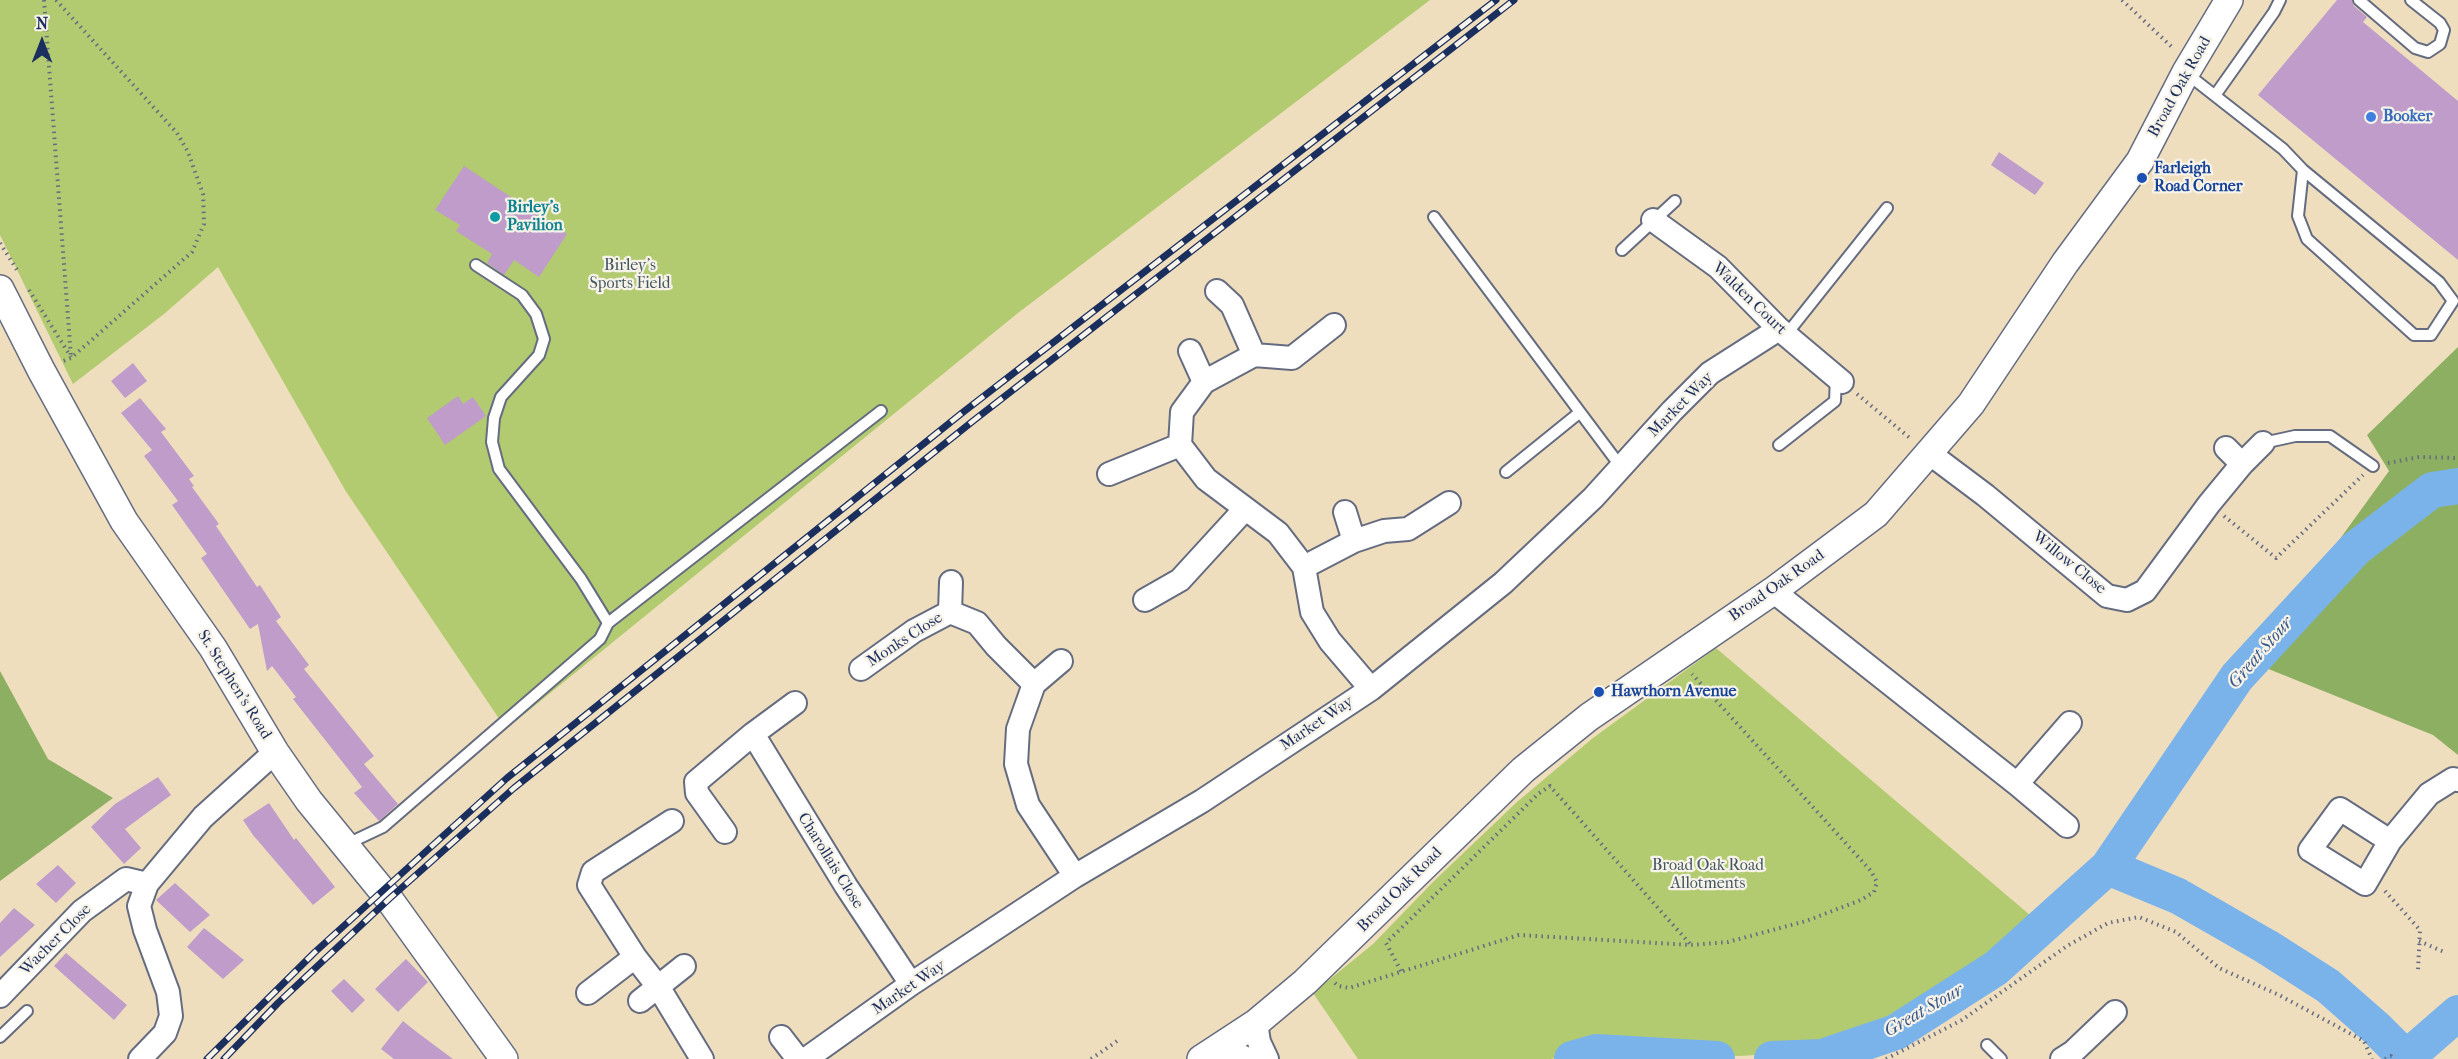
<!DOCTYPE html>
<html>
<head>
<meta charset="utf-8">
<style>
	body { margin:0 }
	#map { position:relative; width:2458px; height:1059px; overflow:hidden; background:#efdebe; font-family:"IM FELL French Canon",serif }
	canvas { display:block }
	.north { position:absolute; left:12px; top:12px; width:60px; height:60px; -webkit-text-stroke:4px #f7f3e8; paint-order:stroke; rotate:0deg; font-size:16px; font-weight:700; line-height:24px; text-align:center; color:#1b2f5e }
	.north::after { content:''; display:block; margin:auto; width:21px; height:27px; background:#1b2f5e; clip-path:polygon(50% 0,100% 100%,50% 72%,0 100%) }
</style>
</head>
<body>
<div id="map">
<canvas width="2458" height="1059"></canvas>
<div class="north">N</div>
</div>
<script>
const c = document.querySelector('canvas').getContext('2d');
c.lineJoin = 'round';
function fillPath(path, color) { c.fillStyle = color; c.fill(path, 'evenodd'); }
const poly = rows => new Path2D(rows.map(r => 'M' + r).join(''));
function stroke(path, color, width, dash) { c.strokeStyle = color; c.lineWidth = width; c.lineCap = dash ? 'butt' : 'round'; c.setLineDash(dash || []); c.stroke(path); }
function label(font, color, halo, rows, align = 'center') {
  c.font = font + ' "IM FELL French Canon",serif'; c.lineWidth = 4.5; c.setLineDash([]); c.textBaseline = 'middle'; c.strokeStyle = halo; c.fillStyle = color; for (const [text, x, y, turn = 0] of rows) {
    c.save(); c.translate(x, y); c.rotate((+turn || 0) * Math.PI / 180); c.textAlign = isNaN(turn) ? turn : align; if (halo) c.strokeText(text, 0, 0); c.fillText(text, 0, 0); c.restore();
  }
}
const green = poly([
	[0,0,1430,0,1018,313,506,729,345,490,218,267,164,314,73,384,0,235],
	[1716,648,2037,921,1988,965,1952,991,1893,1025,1820,1051,1739,1056,1595,1048,1551,1059,1358,1059,1313,993,1373,944,1434,881,1517,802,1593,738]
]);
const forest = poly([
	[2458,347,2458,755,2433,735,2251,662,2389,471,2367,435],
	[0,671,48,759,113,798,0,881]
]);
const river = poly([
	[2108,867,2178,896,2267,947,2328,986,2376,1028,2406,1058],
	[1572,1059,1596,1052,1717,1059],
	[1772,1059,1822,1057,1896,1032,1996,968,2108,867,2237,677,2355,549,2432,490,2458,486],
	[2405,1059,2458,1013]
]);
const building = poly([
	[2337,0,2352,0,2354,6,2367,17,2363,22,2458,101,2458,260,2258,95],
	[1999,152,2044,183,2035,195,1991,165],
	[464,166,567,234,539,277,514,260,504,275,487,263,492,254,456,231,460,225,435,210],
	[133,363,147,381,125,398,111,381],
	[458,396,463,404,473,397,486,416,445,445,427,418],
	[140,398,166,429,161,432,194,476,189,479,194,486,192,487,219,524,216,526,257,587,260,585,281,617,276,621,309,665,304,669,374,756,364,764,398,804,379,821,354,793,362,787,293,699,296,697,272,666,267,671,258,624,250,629,201,558,207,554,172,505,178,501,144,456,152,450,121,413],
	[158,777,171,795,125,829,141,848,124,864,91,827,115,804],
	[269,803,294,840,296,838,335,887,313,905,253,835,243,820],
	[58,865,76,883,56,903,36,884],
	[175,883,210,915,190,932,156,900],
	[14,908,35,925,0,957,0,923],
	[204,928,244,960,223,979,187,947],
	[66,953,127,1005,114,1020,54,966],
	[406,959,428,982,398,1012,375,989],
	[344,979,365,1000,352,1013,331,991],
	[403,1021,418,1033,453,1059,394,1059,381,1049]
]);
const path = poly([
	[44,0,71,357],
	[56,0,177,133,188,152,203,194,204,224,192,252,71,358,61,362],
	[2122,0,2174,49],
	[0,243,19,273],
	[29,290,71,357],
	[1857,394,1911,439],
	[2388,463,2419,457,2458,458],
	[2224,516,2276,558,2363,475],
	[2385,891,2420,930,2418,970],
	[2419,941,2444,952],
	[1401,971,1386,943,1538,794,1550,786,1690,944],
	[1335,983,1338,986,1349,988,1519,935,1691,945,1728,942,1806,921,1861,900,1874,892,1877,882,1871,871,1692,674],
	[1091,1059,1120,1039],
	[1886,1059,1962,1020,2067,946,2108,923,2139,917,2176,932,2219,968,2279,995,2364,1041,2372,1059],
	[2385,1059,2391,1056,2394,1059]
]);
const service = poly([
	[2359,0,2415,48,2428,52,2440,44,2444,30,2440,23,2411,0],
	[2186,73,2283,149,2303,170,2439,282,2453,301,2431,335,2414,335,2307,239,2298,216,2303,170],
	[2216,94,2274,12,2280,0],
	[1434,217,1621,467],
	[1622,250,1675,201],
	[1786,335,1887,208],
	[2263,443,2295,436,2330,436,2373,466],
	[1779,445,1835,401,1836,377],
	[1506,472,1579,413],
	[608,623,881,411],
	[345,845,383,827,600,639,608,623,581,579,499,469,492,442,494,418,501,397,539,355,544,339,536,314,522,295,476,265],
	[0,1037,27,1011],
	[1987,1045,2001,1059]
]);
const minor = poly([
	[1653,220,1718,267,1779,329,1842,382],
	[1217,291,1232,305,1254,355],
	[1334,325,1292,358,1254,355,1204,382,1182,412,1180,445,1206,479,1278,533,1304,567,1312,612,1330,641,1371,689],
	[1190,351,1204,382],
	[2226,448,2242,464],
	[1929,453,1985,495,2107,596,2127,600,2145,591,2209,504,2242,464,2263,443],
	[1109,474,1180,445],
	[1345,512,1354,541],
	[1304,567,1354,541,1384,531,1408,529,1449,503],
	[1773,591,2017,784,2067,826],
	[1145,600,1180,580,1245,509],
	[950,612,951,582],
	[861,669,914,631,950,612,977,623,996,646,1034,684,1018,729,1016,764,1028,805,1075,876],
	[1034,684,1061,661],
	[753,734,795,703],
	[2017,784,2070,723],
	[672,821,593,872,589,885,635,957,659,988,702,1059],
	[725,832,697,793,696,782,753,734,846,886,911,984],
	[2390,841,2340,809,2310,850,2365,884,2390,841,2429,794,2453,779,2458,780],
	[588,993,635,957],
	[0,996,82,911,126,879,147,884],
	[640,1001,684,966],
	[1256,1023,1259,1042,1267,1059],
	[781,1037,798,1059],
	[1221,1047,1248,1059],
	[140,1059,165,1033,171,1016,168,992,145,930,139,906,147,884,203,817,275,752],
	[806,1059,911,984,1075,876,1202,801,1371,689,1503,583,1593,498,1672,411,1710,373,1779,329],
	[2062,1059,2073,1052,2115,1012]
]);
const tertiary = poly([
	[0,289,41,370,124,521,213,648,275,752,309,801,389,899,504,1059],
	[1201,1059,1256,1023,1305,982,1523,770,1589,717,1773,591,1876,514,1971,404,2065,263,2140,161,2186,72,2229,0]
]);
const rail = poly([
	[207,1059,315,952,507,778,962,413,1496,0],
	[224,1059,278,1003,389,899,514,788,973,421,1514,0]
]);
const markers = [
	[2371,117,6,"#3f7fe0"],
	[2142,178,6,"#1a4fb4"],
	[495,217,6,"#0f9aa8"],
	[1599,692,6,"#1a4fb4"]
];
const streetNames = [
	["Broad Oak Road",2180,87,-61],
	["Walden Court",1749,299,44],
	["Market Way",1681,405,-45],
	["Willow Close",2069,563,39],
	["Broad Oak Road",1777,586,-35],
	["Monks Close",905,640,-33],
	["St. Stephen's Road",234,685,58],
	["Market Way",1317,724,-34],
	["Charollais Close",830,861,58],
	["Broad Oak Road",1400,890,-45],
	["Wacher Close",56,940,-45],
	["Market Way",909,988,-34]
];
const shopNames = [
	["Booker",2383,117]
];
const transitNames = [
	["Farleigh",2154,169],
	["Road Corner",2154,187],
	["Hawthorn Avenue",1611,692]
];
const cultureNames = [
	["Birley's",507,208],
	["Pavilion",507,226]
];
const parkNames = [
	["Birley's",630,266],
	["Sports Field",630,284],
	["Broad Oak Road",1708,866],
	["Allotments",1708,884]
];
const waterNames = [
	["Great Stour",2261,653,-49],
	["Great Stour",1924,1011,-30]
];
fillPath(green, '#b2cb70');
fillPath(forest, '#8daf62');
stroke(river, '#7ab3ea', 36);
fillPath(building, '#bf9cc9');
stroke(service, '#656c80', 14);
stroke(minor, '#656c80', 26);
stroke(tertiary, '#656c80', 30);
stroke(path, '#656c80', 4, [1.5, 4.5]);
stroke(service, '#fff', 10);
stroke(minor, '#fff', 22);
stroke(tertiary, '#fff', 27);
stroke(rail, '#1b2f5e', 7);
stroke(rail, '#f7f3e8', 4.5, [14]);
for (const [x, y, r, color] of markers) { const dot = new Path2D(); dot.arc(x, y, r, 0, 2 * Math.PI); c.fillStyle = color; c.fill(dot); stroke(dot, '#f7f3e8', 2); }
label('16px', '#1b2f5e', '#f7f3e8', streetNames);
label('bold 16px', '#366cbe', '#f7f3e8', shopNames, 'left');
label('bold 16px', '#164399', '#f7f3e8', transitNames, 'left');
label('bold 16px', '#0d838f', '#f7f3e8', cultureNames, 'left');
label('16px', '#415662', '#f7f3e8', parkNames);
label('italic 18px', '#385788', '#f7f3e8', waterNames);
</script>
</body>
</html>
